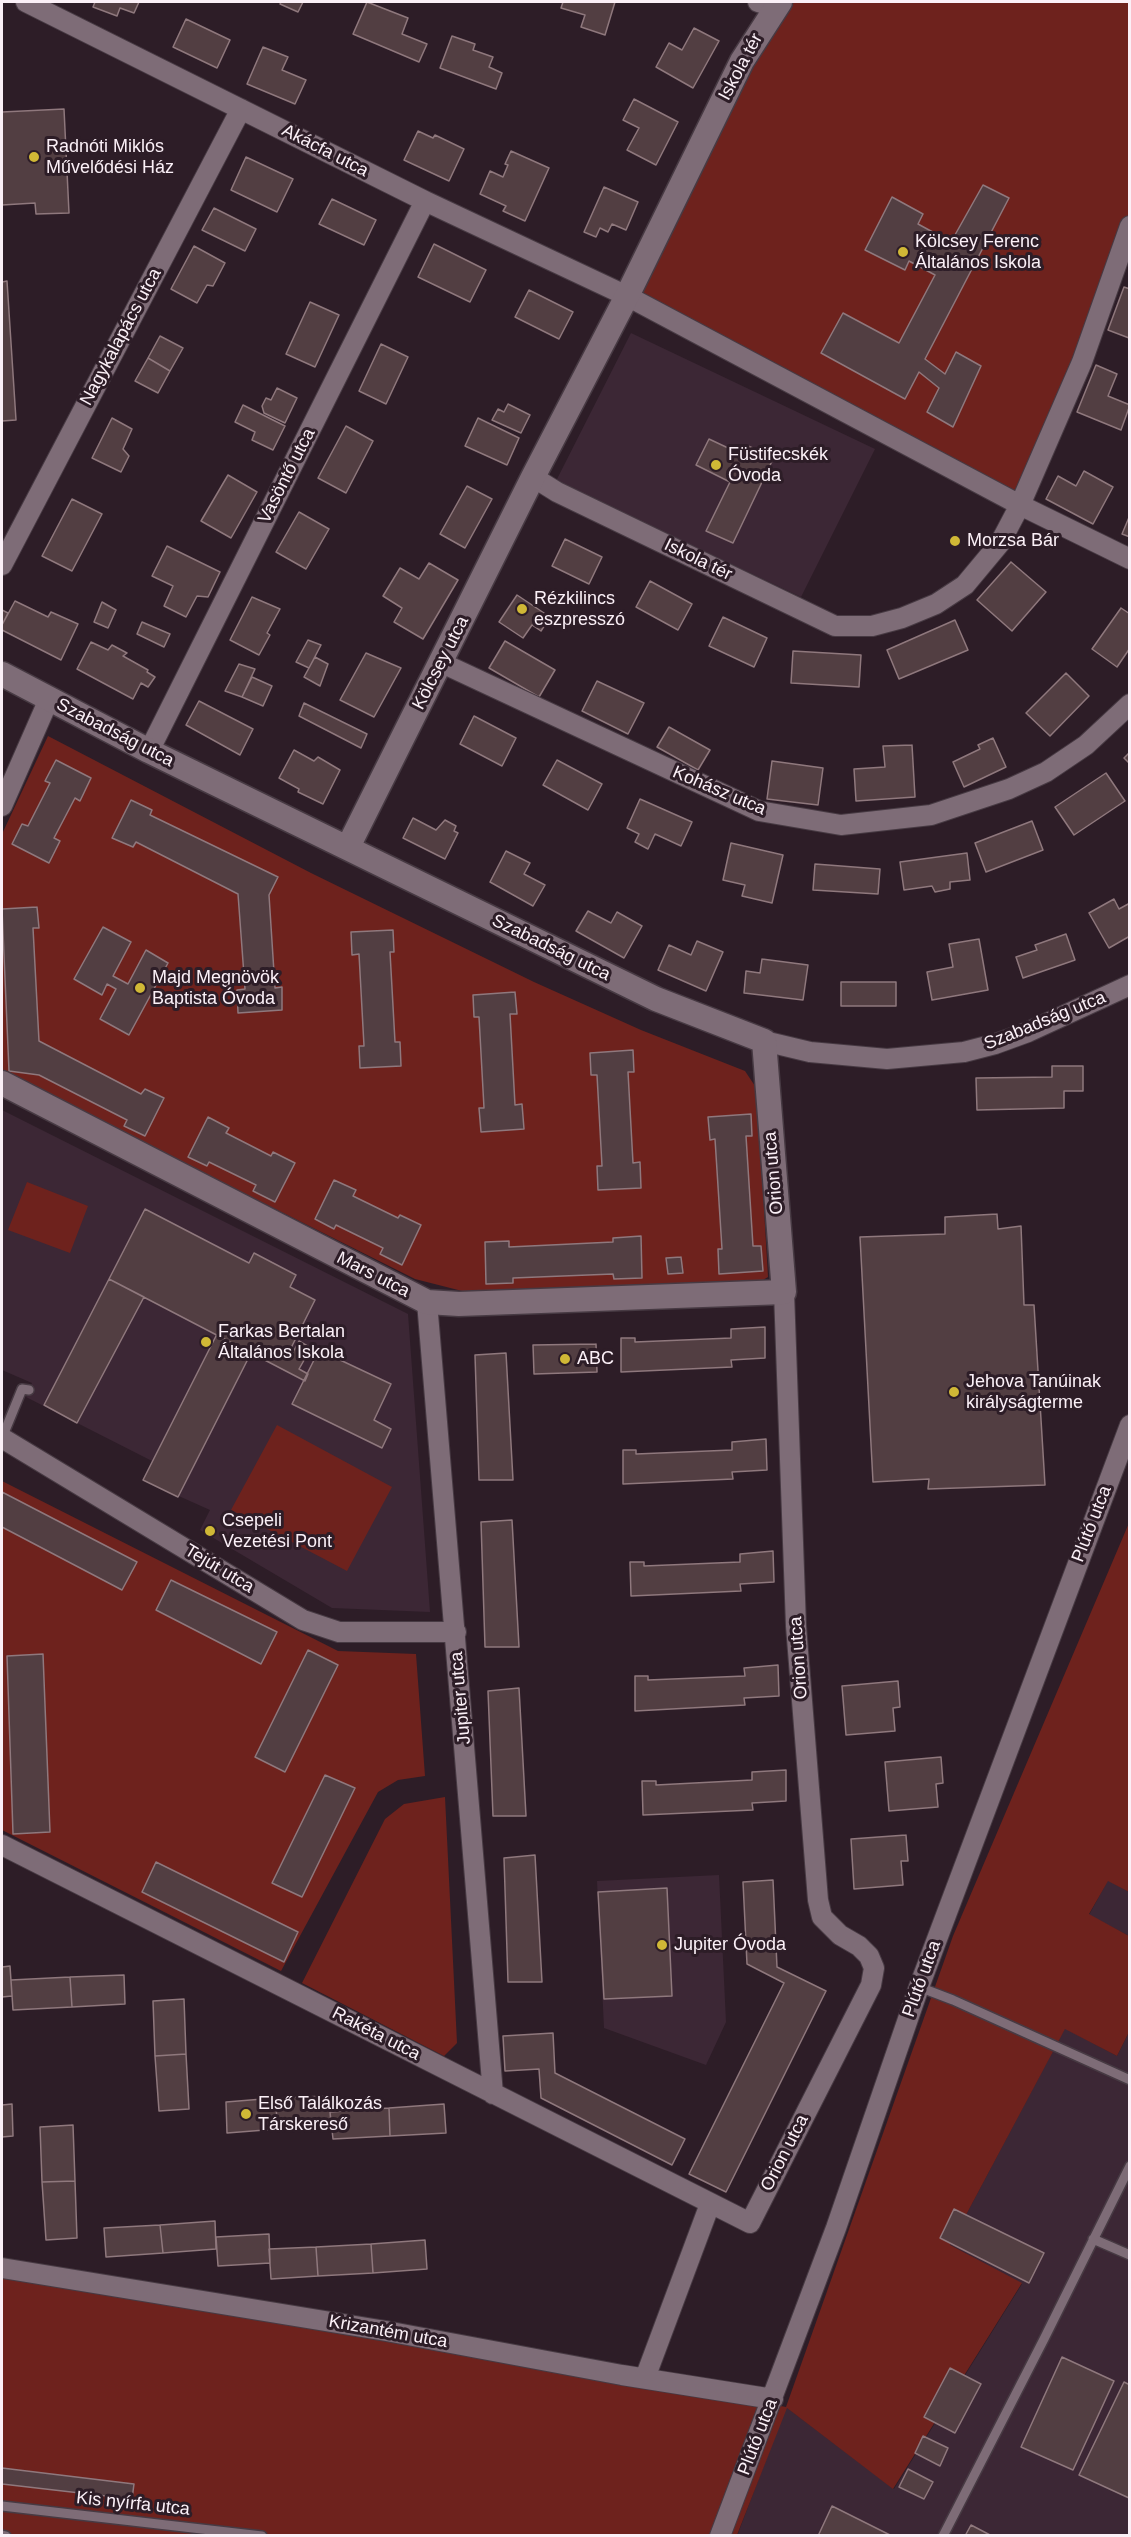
<!DOCTYPE html>
<html>
<head>
<meta charset="utf-8">
<style>
	body { margin:0 }
	#map { position:relative; width:1131px; height:2537px; overflow:hidden; background:#2d1d27; font-family:Helvetica,sans-serif }
	canvas { display:block }
	.frame { position:absolute; inset:0; border:3px solid #fbf0f7; pointer-events:none }
</style>
</head>
<body>
<div id="map">
<canvas width="1131" height="2537"></canvas>
<div class="frame"></div>
</div>
<script>
const c = document.querySelector('canvas').getContext('2d');
c.lineJoin = 'round';
function fillPath(path, color) { c.fillStyle = color; c.fill(path, 'evenodd'); }
const poly = rows => new Path2D(rows.map(r => 'M' + r).join(''));
function stroke(path, color, width, dash) { c.strokeStyle = color; c.lineWidth = width; c.lineCap = dash ? 'butt' : 'round'; c.setLineDash(dash || []); c.stroke(path); }
function label(font, color, halo, rows, align = 'center') {
  c.font = font + ' Helvetica,sans-serif'; c.lineWidth = 6; c.setLineDash([]); c.textBaseline = 'middle'; c.strokeStyle = halo; c.fillStyle = color; for (const [text, x, y, turn = 0] of rows) {
    c.save(); c.translate(x, y); c.rotate((+turn || 0) * Math.PI / 180); c.textAlign = isNaN(turn) ? turn : align; if (halo) c.strokeText(text, 0, 0); c.fillText(text, 0, 0); c.restore();
  }
}
const built = poly([
	[631,333,875,449,801,597,556,481],
	[2,1110,408,1314,430,1612,332,1608,200,1530,210,1510,143,1480,152,1461,26,1397,32,1383,2,1370],
	[719,1875,726,2022,706,2065,604,2028,597,1881],
	[1108,1880,1129,1892,1129,1936,1089,1915],
	[1065,2028,1117,2056,1129,2032,1129,2535,737,2536,786,2407,894,2489,1022,2284,950,2245]
]);
const green = poly([
	[780,2,1129,2,1129,226,1020,505,627,296],
	[48,736,311,873,534,982,641,1030,745,1071,757,1089,768,1277,758,1283,466,1292,415,1279,2,1072,2,834],
	[27,1182,88,1206,70,1253,8,1230],
	[277,1425,392,1487,347,1571,231,1510],
	[2,1481,338,1651,416,1654,425,1776,398,1780,378,1792,281,1971,2,1830],
	[1129,1523,1129,1892,1108,1881,1089,1914,1129,1936,1129,2032,1117,2056,1065,2029,950,2245,1022,2283,893,2489,787,2408,737,2535,2,2535,2,2268,123,2281,786,2407,953,1936],
	[445,1797,457,2043,444,2056,302,1983,385,1819,404,1804]
]);
const building = poly([
	[95,2,139,2,134,13,120,8,117,16,93,7,95,2],
	[281,2,303,2,298,12,280,4,281,2],
	[367,2,408,18,402,34,427,44,419,62,353,34,367,2],
	[563,2,615,2,605,35,581,27,585,15,561,8,563,2],
	[186,19,230,40,217,68,173,47,186,19],
	[694,28,719,41,693,88,656,67,669,43,682,50,694,28],
	[452,36,475,44,473,50,493,57,489,67,502,73,496,89,440,68,452,36],
	[263,47,288,57,282,70,306,80,295,104,247,84,263,47],
	[634,99,678,122,656,165,627,150,639,128,623,120,634,99],
	[64,109,69,213,36,214,35,203,2,205,2,112,64,109],
	[418,131,433,138,435,135,464,149,449,181,404,160,418,131],
	[511,151,549,168,525,221,503,211,506,206,480,194,490,171,503,177,508,165,505,164,511,151],
	[246,157,293,179,277,212,231,190,246,157],
	[983,185,1009,198,925,359,945,374,956,352,981,366,953,427,927,412,939,388,919,372,905,399,821,353,843,313,899,343,935,275,909,261,905,270,865,250,892,197,923,214,918,224,951,242,983,185],
	[604,187,638,202,626,230,612,224,608,232,600,228,596,237,584,232,604,187],
	[332,199,376,220,364,245,319,224,332,199],
	[214,208,256,229,245,251,202,230,214,208],
	[434,244,486,270,470,302,418,277,434,244],
	[194,246,225,263,213,286,207,285,197,303,171,289,194,246],
	[7,281,16,420,2,421,2,282,7,281],
	[1124,287,1130,289,1129,338,1108,330,1124,287],
	[529,290,573,312,559,339,515,317,529,290],
	[310,302,339,315,315,367,286,354,310,302],
	[160,336,183,348,170,371,148,358,160,336],
	[381,344,408,357,386,404,359,391,381,344],
	[148,358,170,371,158,393,135,381,148,358],
	[1096,365,1117,374,1108,396,1130,405,1121,430,1077,412,1096,365],
	[277,388,297,398,285,423,264,413,262,406,266,398,271,400,277,388],
	[508,404,530,415,521,433,492,420,498,409,504,412,508,404],
	[243,405,285,426,273,450,252,440,255,432,235,422,243,405],
	[112,418,132,429,123,449,129,456,121,472,92,458,112,418],
	[478,418,519,438,507,465,465,446,478,418],
	[346,426,373,441,346,493,318,478,346,426],
	[709,439,743,455,748,446,774,457,733,543,706,531,730,482,696,465,709,439],
	[1084,471,1113,487,1093,524,1046,499,1058,476,1076,486,1084,471],
	[228,475,257,492,231,538,201,521,228,475],
	[467,486,492,499,465,548,440,534,467,486],
	[72,499,102,514,72,571,42,556,72,499],
	[299,512,329,529,306,569,276,552,299,512],
	[1130,515,1130,537,1122,534,1130,515],
	[565,539,602,557,589,584,552,566,565,539],
	[167,546,220,572,208,597,197,596,186,617,164,606,173,586,152,576,167,546],
	[1011,562,1046,592,1012,631,977,600,1011,562],
	[429,563,458,580,423,639,394,622,402,608,383,596,400,568,419,579,429,563],
	[650,581,692,604,678,630,636,607,650,581],
	[517,595,550,617,541,631,532,625,523,638,499,622,517,595],
	[252,597,280,609,267,633,270,635,259,655,230,640,252,597],
	[15,601,48,617,51,612,78,624,61,660,2,630,2,625,15,601],
	[102,602,116,610,108,628,94,622,102,602],
	[1121,608,1130,614,1130,648,1117,667,1092,649,1121,608],
	[2,610,8,613,2,625,2,610],
	[723,617,767,638,754,667,709,646,723,617],
	[955,620,968,650,899,679,887,650,955,620],
	[142,622,170,634,164,647,137,634,142,622],
	[308,640,321,645,309,668,296,662,308,640],
	[505,641,555,670,539,697,489,668,505,641],
	[91,642,108,650,112,645,127,653,123,656,148,670,147,672,155,677,148,687,141,683,133,699,77,669,91,642],
	[793,651,861,655,859,687,791,683,793,651],
	[366,653,401,668,374,717,340,700,366,653],
	[315,657,328,664,320,686,304,677,315,657],
	[239,664,255,669,242,697,225,691,239,664],
	[1066,673,1089,696,1050,736,1026,713,1066,673],
	[252,677,272,686,263,706,242,697,252,677],
	[597,681,644,703,628,734,582,711,597,681],
	[199,701,253,729,240,755,186,725,199,701],
	[304,703,367,734,361,748,299,716,304,703],
	[474,716,516,738,502,766,460,744,474,716],
	[669,727,710,750,698,770,657,747,669,727],
	[993,738,1006,767,964,787,953,762,980,749,978,745,993,738],
	[912,745,915,797,856,801,854,769,885,767,883,746,912,745],
	[294,750,314,761,318,757,340,770,323,804,298,792,299,789,279,778,294,750],
	[1130,752,1130,764,1124,758,1130,752],
	[56,760,91,778,80,801,75,798,54,838,60,841,49,863,12,844,22,824,28,826,50,783,45,781,56,760],
	[557,760,602,784,588,810,543,785,557,760],
	[772,761,823,768,818,805,767,799,772,761],
	[1106,773,1125,801,1074,835,1055,807,1106,773],
	[640,799,692,822,681,846,655,834,648,849,635,842,639,834,627,828,640,799],
	[131,800,152,810,150,815,278,877,269,895,275,988,282,987,282,1010,238,1013,237,990,245,989,238,894,136,842,133,847,112,838,131,800],
	[413,818,436,830,445,820,456,826,454,831,458,833,445,859,403,838,413,818],
	[1032,821,1043,850,986,872,975,843,1032,821],
	[731,843,783,855,772,903,742,896,745,885,723,880,731,843],
	[506,851,530,863,524,874,545,885,533,906,490,882,506,851],
	[967,853,970,880,950,882,950,889,935,892,932,886,904,890,900,862,967,853],
	[815,864,880,869,878,894,813,890,815,864],
	[1114,899,1119,909,1130,903,1130,936,1109,948,1089,913,1114,899],
	[37,907,39,928,33,928,39,1041,141,1094,145,1089,164,1098,145,1136,124,1126,127,1120,39,1075,9,1071,2,909,37,907],
	[588,911,611,923,617,912,642,926,624,958,576,931,588,911],
	[103,927,131,942,113,976,128,984,146,950,168,963,129,1035,100,1019,116,989,107,984,102,995,74,979,103,927],
	[393,930,394,952,390,952,395,1042,400,1042,401,1066,360,1068,359,1046,364,1046,359,954,352,955,351,932,393,930],
	[1066,934,1075,960,1023,978,1016,957,1037,950,1035,945,1066,934],
	[979,939,988,990,932,1000,927,972,953,967,949,944,979,939],
	[697,941,723,952,706,991,658,970,669,945,691,955,697,941],
	[762,959,808,965,803,1000,744,993,746,971,760,973,762,959],
	[841,982,896,982,896,1006,841,1006,841,982],
	[515,992,517,1014,510,1014,515,1105,522,1104,524,1129,481,1132,479,1108,484,1108,479,1017,474,1017,473,995,515,992],
	[633,1050,634,1072,628,1072,633,1163,640,1162,641,1188,598,1190,597,1166,602,1166,597,1075,591,1075,590,1053,633,1050],
	[1052,1066,1083,1066,1083,1091,1064,1091,1064,1108,977,1110,976,1078,1052,1077,1052,1066],
	[751,1114,752,1136,746,1136,753,1246,761,1246,763,1271,719,1274,718,1249,722,1249,715,1139,710,1140,708,1117,751,1114],
	[208,1117,229,1128,226,1133,271,1156,273,1152,295,1163,275,1202,253,1191,256,1185,209,1162,207,1166,188,1157,208,1117],
	[334,1180,356,1190,353,1196,398,1218,400,1215,421,1225,402,1265,380,1254,383,1248,336,1225,334,1229,315,1219,334,1180],
	[145,1209,249,1263,254,1253,296,1275,290,1287,315,1300,287,1356,290,1358,299,1341,311,1348,299,1369,308,1374,305,1381,109,1279,145,1209],
	[997,1214,998,1229,1021,1226,1024,1305,1034,1305,1045,1485,928,1489,929,1479,873,1482,860,1237,945,1234,945,1217,997,1214],
	[641,1236,642,1278,614,1279,613,1274,513,1278,513,1283,486,1284,485,1242,509,1241,509,1247,613,1242,613,1238,641,1236],
	[681,1257,683,1273,668,1274,666,1258,681,1257],
	[109,1279,144,1297,77,1423,44,1405,109,1279],
	[765,1327,765,1358,731,1360,732,1367,621,1372,621,1338,635,1338,635,1342,731,1338,731,1329,765,1327],
	[216,1336,251,1353,178,1497,143,1480,216,1336],
	[596,1344,597,1372,534,1374,533,1345,596,1344],
	[319,1350,391,1384,374,1420,391,1429,382,1448,292,1404,319,1350],
	[506,1353,513,1480,479,1480,475,1355,506,1353],
	[766,1439,767,1470,732,1472,733,1479,623,1484,623,1450,636,1450,636,1454,732,1450,732,1442,766,1439],
	[2,1492,137,1562,122,1590,2,1527,2,1492],
	[512,1520,519,1647,485,1647,481,1522,512,1520],
	[773,1551,774,1582,740,1584,741,1591,631,1596,630,1562,644,1562,644,1566,740,1562,740,1554,773,1551],
	[171,1580,277,1632,261,1664,156,1610,171,1580],
	[308,1650,338,1665,285,1772,255,1757,308,1650],
	[43,1654,50,1832,13,1834,7,1656,43,1654],
	[778,1665,779,1696,744,1698,745,1705,635,1711,635,1676,648,1676,648,1680,745,1676,744,1668,778,1665],
	[898,1681,900,1707,893,1708,895,1731,846,1735,842,1686,898,1681],
	[519,1688,526,1816,493,1816,488,1691,519,1688],
	[941,1757,943,1783,936,1784,938,1807,889,1811,885,1762,941,1757],
	[786,1770,786,1801,752,1803,753,1810,643,1815,642,1781,656,1781,656,1785,752,1780,752,1772,786,1770],
	[325,1775,355,1788,302,1897,272,1883,325,1775],
	[906,1835,908,1861,901,1861,903,1885,854,1889,851,1839,906,1835],
	[535,1855,542,1982,508,1982,504,1858,535,1855],
	[156,1862,298,1932,284,1962,142,1892,156,1862],
	[773,1880,777,1967,826,1991,726,2192,689,2174,784,1983,747,1964,743,1882,773,1880],
	[667,1888,672,1996,604,1999,598,1892,667,1888],
	[10,1966,12,1996,2,1997,2,1967,10,1966],
	[124,1975,125,2004,72,2007,70,1977,124,1975],
	[70,1977,72,2007,13,2010,11,1980,70,1977],
	[184,1999,186,2054,155,2056,153,2001,184,1999],
	[553,2033,555,2073,685,2139,672,2165,541,2098,539,2069,505,2071,503,2036,553,2033],
	[186,2054,189,2109,159,2111,155,2056,186,2054],
	[329,2096,331,2126,278,2129,275,2098,329,2096],
	[275,2098,278,2129,227,2133,226,2102,275,2098],
	[12,2104,13,2136,2,2137,2,2105,12,2104],
	[444,2104,446,2133,390,2136,389,2108,444,2104],
	[389,2108,390,2136,333,2139,330,2112,389,2108],
	[73,2125,75,2181,42,2182,40,2127,73,2125],
	[75,2181,77,2238,46,2240,42,2182,75,2181],
	[954,2209,1044,2253,1029,2283,940,2238,954,2209],
	[215,2221,216,2249,163,2253,160,2225,215,2221],
	[160,2225,163,2253,106,2257,104,2228,160,2225],
	[269,2234,270,2263,218,2266,216,2237,269,2234],
	[425,2240,427,2269,373,2273,371,2244,425,2240],
	[371,2244,373,2273,318,2276,316,2247,371,2244],
	[316,2247,318,2276,271,2279,269,2249,316,2247],
	[1062,2357,1114,2381,1073,2470,1021,2447,1062,2357],
	[950,2368,981,2384,955,2433,924,2417,950,2368],
	[1124,2382,1130,2385,1129,2498,1079,2475,1124,2382],
	[923,2436,948,2448,940,2466,915,2453,923,2436],
	[2,2468,134,2484,132,2499,2,2484,2,2468],
	[908,2469,933,2482,924,2499,899,2487,908,2469],
	[832,2506,892,2536,818,2536,832,2506],
	[971,2525,992,2536,965,2536,971,2525]
]);
const service = poly([
	[2,1438,22,1389,29,1390],
	[919,1987,953,2000,1130,2080],
	[1093,2239,1130,2255],
	[2,2506,262,2536],
	[2,2535,6,2536],
	[943,2536,1044,2339,1130,2166]
]);
const minor = poly([
	[26,2,425,201,627,296,1020,505,1130,559],
	[758,2,775,7],
	[533,477,557,492,835,626,872,626,902,618,936,604,965,585,1000,543,1020,505,1082,362,1130,226],
	[2,565,241,109],
	[442,663,759,811,841,825,931,815,1009,789,1046,772,1086,745,1130,704],
	[149,751,425,201],
	[2,806,49,699],
	[764,1041,810,1052,887,1059,964,1052,995,1044,1028,1032,1130,985],
	[427,1302,493,2094],
	[2,1438,303,1620,339,1632,456,1632],
	[2,1845,750,2223,871,1985,874,1968,869,1956,859,1946,840,1935,822,1917,818,1900,796,1626,784,1292],
	[2,2268,386,2331,622,2375,773,2399],
	[645,2378,710,2204],
	[720,2536,836,2228,919,1987,1130,1425]
]);
const tertiary = poly([
	[2,674,149,751,656,999,764,1041,784,1292,459,1304,427,1302,2,1083],
	[348,847,533,477,627,296,742,61,780,2]
]);
const markers = [
	[34,157,6,"#d0b836"],
	[903,252,6,"#d0b836"],
	[716,465,6,"#d0b836"],
	[955,541,6,"#d0b836"],
	[522,609,6,"#d0b836"],
	[140,988,6,"#d0b836"],
	[206,1342,6,"#d0b836"],
	[565,1359,6,"#d0b836"],
	[954,1392,6,"#d0b836"],
	[210,1531,6,"#d0b836"],
	[662,1945,6,"#d0b836"],
	[246,2114,6,"#d0b836"]
];
const streetNames = [
	["Iskola tér",741,67,-62],
	["Akácfa utca",325,151,27],
	["Nagykalapács utca",121,337,-62],
	["Vasöntő utca",287,476,-63],
	["Iskola tér",698,560,26],
	["Kölcsey utca",441,663,-63],
	["Szabadság utca",115,733,27],
	["Kohász utca",719,791,23],
	["Szabadság utca",551,948,26],
	["Szabadság utca",1045,1021,-22],
	["Orion utca",774,1173,-95],
	["Mars utca",373,1275,27],
	["Plútó utca",1092,1524,-69],
	["Tejút utca",219,1569,31],
	["Orion utca",799,1658,-94],
	["Jupiter utca",461,1698,-95],
	["Plútó utca",922,1979,-70],
	["Rakéta utca",376,2034,27],
	["Orion utca",785,2153,-63],
	["Krizantém utca",388,2332,10],
	["Plútó utca",758,2437,-69],
	["Kis nyírfa utca",133,2504,6]
];
const poiNames = [
	["Radnóti Miklós",46,147],
	["Művelődési Ház",46,168],
	["Kölcsey Ferenc",915,242],
	["Általános Iskola",915,263],
	["Füstifecskék",728,455],
	["Óvoda",728,476],
	["Morzsa Bár",967,541],
	["Rézkilincs",534,599],
	["eszpresszó",534,620],
	["Majd Megnövök",152,978],
	["Baptista Óvoda",152,999],
	["Farkas Bertalan",218,1332],
	["Általános Iskola",218,1353],
	["ABC",577,1359],
	["Jehova Tanúinak",966,1382],
	["királyságterme",966,1403],
	["Csepeli",222,1521],
	["Vezetési Pont",222,1542],
	["Jupiter Óvoda",674,1945],
	["Első Találkozás",258,2104],
	["Társkereső",258,2125]
];
fillPath(built, '#3c2735');
fillPath(green, '#6e221d');
fillPath(building, '#523e42');
stroke(building, '#8f787d', 1.5);
stroke(service, '#473a43', 12);
stroke(minor, '#473a43', 22);
stroke(tertiary, '#473a43', 27);
stroke(service, '#7e6c77', 9);
stroke(minor, '#7e6c77', 20);
stroke(tertiary, '#7e6c77', 24);
for (const [x, y, r, color] of markers) { const dot = new Path2D(); dot.arc(x, y, r, 0, 2 * Math.PI); c.fillStyle = color; c.fill(dot); stroke(dot, '#2d1d27', 2); }
label('18px', '#fbf0f7', '#2d1d27', streetNames);
label('18px', '#fbf0f7', '#2d1d27', poiNames, 'left');
</script>
</body>
</html>
